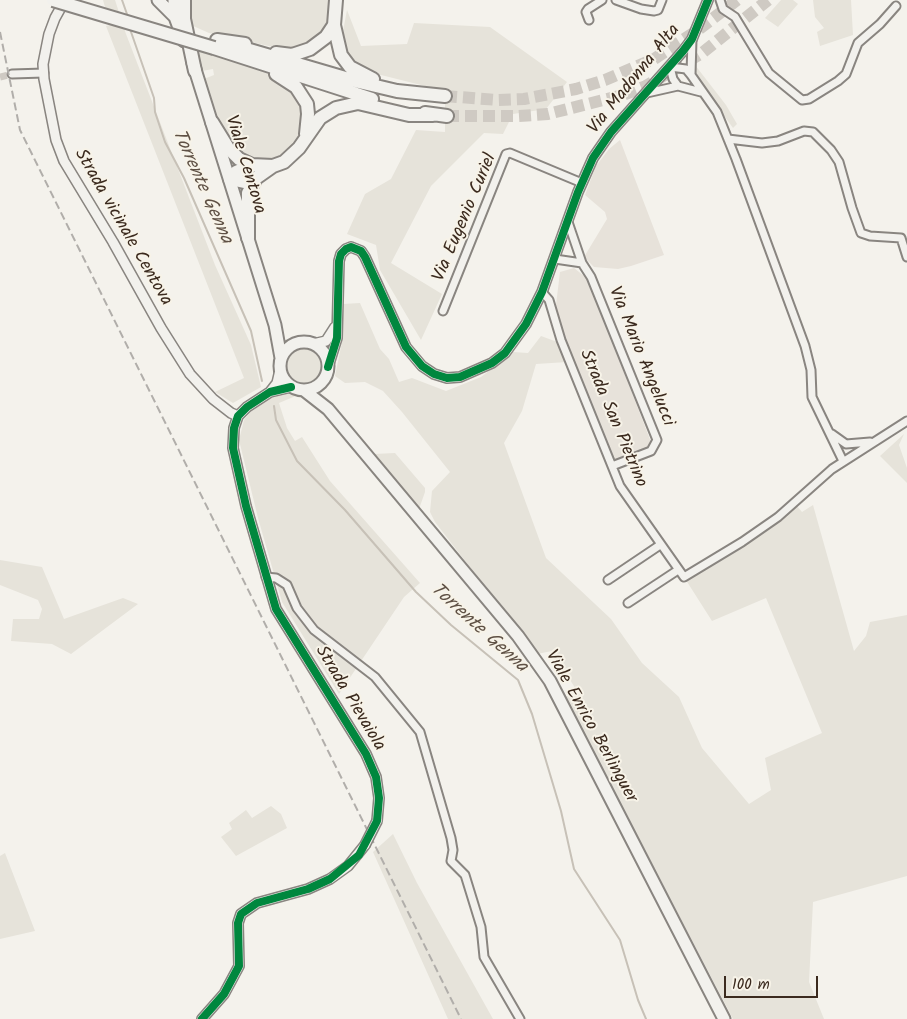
<!DOCTYPE html>
<html>
<head>
<meta charset="utf-8">
<style>
	body { margin:0 }
	#map { position:relative; width:907px; height:1019px; overflow:hidden; background:#f4f2ec; font-family:Kalam,sans-serif }
	canvas { display:block }
	.scale { position:absolute; left:724px; top:976px; width:94px; height:22px; box-sizing:border-box; border:2px solid #3b2a1e; border-top:0; padding-left:6px; font-size:15px; line-height:18px; white-space:nowrap; color:#3b2a1e; -webkit-text-stroke:4px #f7f3e8; paint-order:stroke }
</style>
</head>
<body>
<div id="map">
<canvas width="907" height="1019"></canvas>
<div class="scale">100 m</div>
</div>
<script>
const c = document.querySelector('canvas').getContext('2d');
c.lineJoin = 'round';
function fillPath(path, color) { c.fillStyle = color; c.fill(path, 'evenodd'); }
const poly = rows => new Path2D(rows.map(r => 'M' + r).join(''));
function stroke(path, color, width, dash) { c.strokeStyle = color; c.lineWidth = width; c.lineCap = dash ? 'butt' : 'round'; c.setLineDash(dash || []); c.stroke(path); }
function label(font, color, halo, rows, align = 'center') {
  c.font = font + ' Kalam,sans-serif'; c.lineWidth = 4; c.setLineDash([]); c.textBaseline = 'middle'; c.strokeStyle = halo; c.fillStyle = color; for (const [text, x, y, turn = 0] of rows) {
    c.save(); c.translate(x, y); c.rotate((+turn || 0) * Math.PI / 180); c.textAlign = isNaN(turn) ? turn : align; if (halo) c.strokeText(text, 0, 0); c.fillText(text, 0, 0); c.restore();
  }
}
const built = poly([
	[620,140,664,255,631,266,618,269,594,267,584,257,607,219,605,212,585,195,596,166,609,149],
	[574,268,588,279,651,442,649,449,617,461,612,458,601,431,557,317,556,305,560,272]
]);
const green = poly([
	[103,0,115,0,126,34,215,265,251,345,261,387,233,403,215,392,244,378,106,26,110,25],
	[188,0,331,0,329,21,321,36,303,48,287,50,209,33,191,25],
	[781,0,793,0,798,4,778,27,765,18],
	[813,0,851,0,853,35,820,46,817,32,824,28,815,17],
	[347,10,361,46,407,44,414,23,490,27,567,82,546,109,513,114,503,134,484,133,431,186,391,263,442,294,421,340,380,270,376,245,347,234,365,194,391,179,416,130,445,132,445,91,361,70,348,54,343,31],
	[697,39,695,65,726,105,737,124,733,128,696,77,692,56],
	[196,46,271,74,294,88,303,104,306,122,299,142,285,156,266,163,249,159,235,151,221,131,204,79,214,75,213,69,202,71],
	[360,303,380,349,389,359,399,382,412,378,446,391,481,377,513,352,528,353,541,336,560,343,567,362,536,364,522,411,504,443,546,558,611,619,642,663,679,697,702,748,749,804,771,790,765,758,822,733,766,598,712,621,684,577,783,512,797,506,802,512,813,505,854,651,866,636,870,622,907,615,907,876,813,902,809,982,824,1019,733,1019,565,697,577,691,552,651,537,654,435,522,430,512,432,491,450,472,402,412,383,391,365,382,345,383,335,376,342,342,343,304],
	'285 367a19 19 0 1 1 38 0a19 19 0 1 1-38 0Z',
	[286,391,298,395,279,403,287,428,295,441,302,437,330,481,420,583,404,597,339,694,282,602,258,518,239,440,244,420,258,403,275,392],
	[904,434,899,445,907,468,907,483,880,456],
	[395,453,425,488,425,492,419,509,374,454],
	[0,560,42,567,64,619,123,598,138,604,71,654,52,644,11,641,13,619,39,619,42,609,38,600,0,585],
	[271,806,281,814,287,828,236,856,221,837,232,829,229,823,246,810,252,818],
	[393,834,417,883,493,1019,448,1019,373,852],
	[5,853,35,931,0,939,0,856]
]);
const stream = poly([
	[122,0,128,17],
	[130,29,154,98,155,112,165,142,184,178,251,331,262,381],
	[274,406,276,420,297,461,345,510,416,592,451,625,518,680,532,714,561,811,574,869,620,940,638,1000,646,1019]
]);
const minorTunnel = poly([
	[0,77,12,74]
]);
const motorwayTunnel = poly([
	[445,96,498,100,524,99,576,89,605,80,654,59,698,30,737,0],
	[447,116,519,116,548,114,623,95,646,86,702,53,768,0]
]);
const minor = poly([
	[616,0,641,9,654,11,658,10,662,0],
	[720,0,723,9,735,17,769,73,802,100,809,99,838,81,846,74,858,43,880,24,896,6],
	[589,20,586,12,588,9,602,0],
	[692,39,691,75,717,112,736,159,805,346,811,370,812,397,843,461],
	[12,74,44,73],
	[678,86,673,79,670,67,686,69,691,75],
	[647,93,678,86,701,92],
	[728,139,762,143,778,141,804,131,813,132,831,150,839,162,852,208,861,233,870,236,901,238,907,257],
	[555,259,582,263,568,222],
	[582,263,591,277,657,440,651,451,612,466],
	[542,292,549,300,561,340,620,486,684,577,742,542,778,517,832,469,907,421],
	[443,311,506,154,510,153,582,183],
	[832,434,846,444,870,442],
	[266,577,276,578,287,585,297,608,314,630,375,677,420,732,451,838,453,850,451,861,465,875,481,927,484,957,520,1019],
	[608,580,660,545],
	[628,603,678,570]
]);
const tertiary = poly([
	[65,0,55,18,49,34,43,64,44,79,56,140,64,161,113,242,161,328,190,374,213,399,231,413,238,416],
	[313,344,326,341,335,327],
	[328,367,337,338,339,261,341,254,346,249,351,247,361,251,365,257,406,347,422,366,434,374,447,378,460,377,492,363,505,353,526,324,542,292,578,192,593,158,611,132,683,51,692,39,708,0],
	[291,387,270,392,247,407,238,416,234,428,233,448,246,506,276,609,366,754,376,777,379,798,377,821],
	[270,392,277,383,280,370],
	[202,1019,224,994,239,966,238,923,241,914,257,903,308,889,330,879,348,866,365,845]
]);
const primary = poly([
	[158,0,175,17],
	[174,0,175,17,184,41],
	[193,63,275,325,281,358],
	'280 366a24 24 0 1 1 48 0a24 24 0 1 1-48 0Z',
	[305,391,328,409,518,636,550,681,724,1019]
]);
const motorway = poly([
	[184,0,184,19,195,71],
	[336,0,334,25,341,55,350,67,373,79],
	[217,40,245,44],
	[236,46,359,82,397,91,445,96],
	[214,48,372,99],
	[276,53,292,55,310,49,326,37,334,25],
	[276,74,296,87,307,104,308,114,306,134],
	[425,113,447,116],
	[212,122,228,148,239,159,252,165],
	[273,166,252,165,236,172,230,179,244,182,256,178,273,166,284,162,299,148,320,118,336,108,358,103,409,115,433,115],
	[248,238,248,193,256,178]
]);
const rail = poly([
	[0,32,20,130,461,1019]
]);
const tertiaryBridge = poly([
	[365,845,377,821]
]);
const motorwayBridge = poly([
	[53,0,214,48]
]);
const cycleway = poly([
	[328,367,337,338,339,261,341,254,346,249,351,247,361,251,365,257,406,347,422,366,434,374,447,378,460,377,492,363,505,353,526,324,542,292,578,192,593,158,611,132,683,51,692,39,708,0],
	[202,1019,224,994,239,966,238,923,241,914,257,903,308,889,330,879,359,855,377,821,379,798,376,777,366,754,276,609,246,506,233,448,234,428,238,416,247,407,270,392,291,387]
]);
const streetNames = [
	["Via Madonna Alta",635,80,-51],
	["Viale Centova",244,165,73],
	["Via Eugenio Curiel",466,218,-67],
	["Strada vicinale Centova",122,228,60],
	["Via Mario Angelucci",640,357,68],
	["Strada San Pietrino",612,419,67],
	["Strada Pievaiola",349,699,59],
	["Viale Enrico Berlinguer",590,727,61]
];
const waterNames = [
	["Torrente Genna",201,187,66],
	["Torrente Genna",478,629,42]
];
fillPath(built, '#e7e2da');
fillPath(green, '#e6e3da');
stroke(stream, '#c7c1b7', 2);
stroke(minorTunnel, '#cfcac3', 7, [7, 3.5]);
stroke(motorwayTunnel, '#cfcac3', 12, [12, 6]);
stroke(minor, '#898580', 11);
stroke(tertiary, '#898580', 12);
stroke(primary, '#898580', 15);
stroke(motorway, '#898580', 16);
stroke(minor, '#f2f1ed', 7);
stroke(tertiary, '#f2f1ed', 9);
stroke(primary, '#f2f1ed', 11);
stroke(motorway, '#f2f1ed', 12);
stroke(rail, '#b1aeaa', 2, [8, 4]);
stroke(tertiaryBridge, '#898580', 12, []);
stroke(motorwayBridge, '#898580', 16, []);
stroke(tertiaryBridge, '#f2f1ed', 9);
stroke(motorwayBridge, '#f2f1ed', 12);
stroke(cycleway, '#00873e', 8);
label('18px', '#3b2a1e', '#f7f3e8', streetNames);
label('italic 19px', '#5f5145', '#f7f3e8', waterNames);
</script>
</body>
</html>
